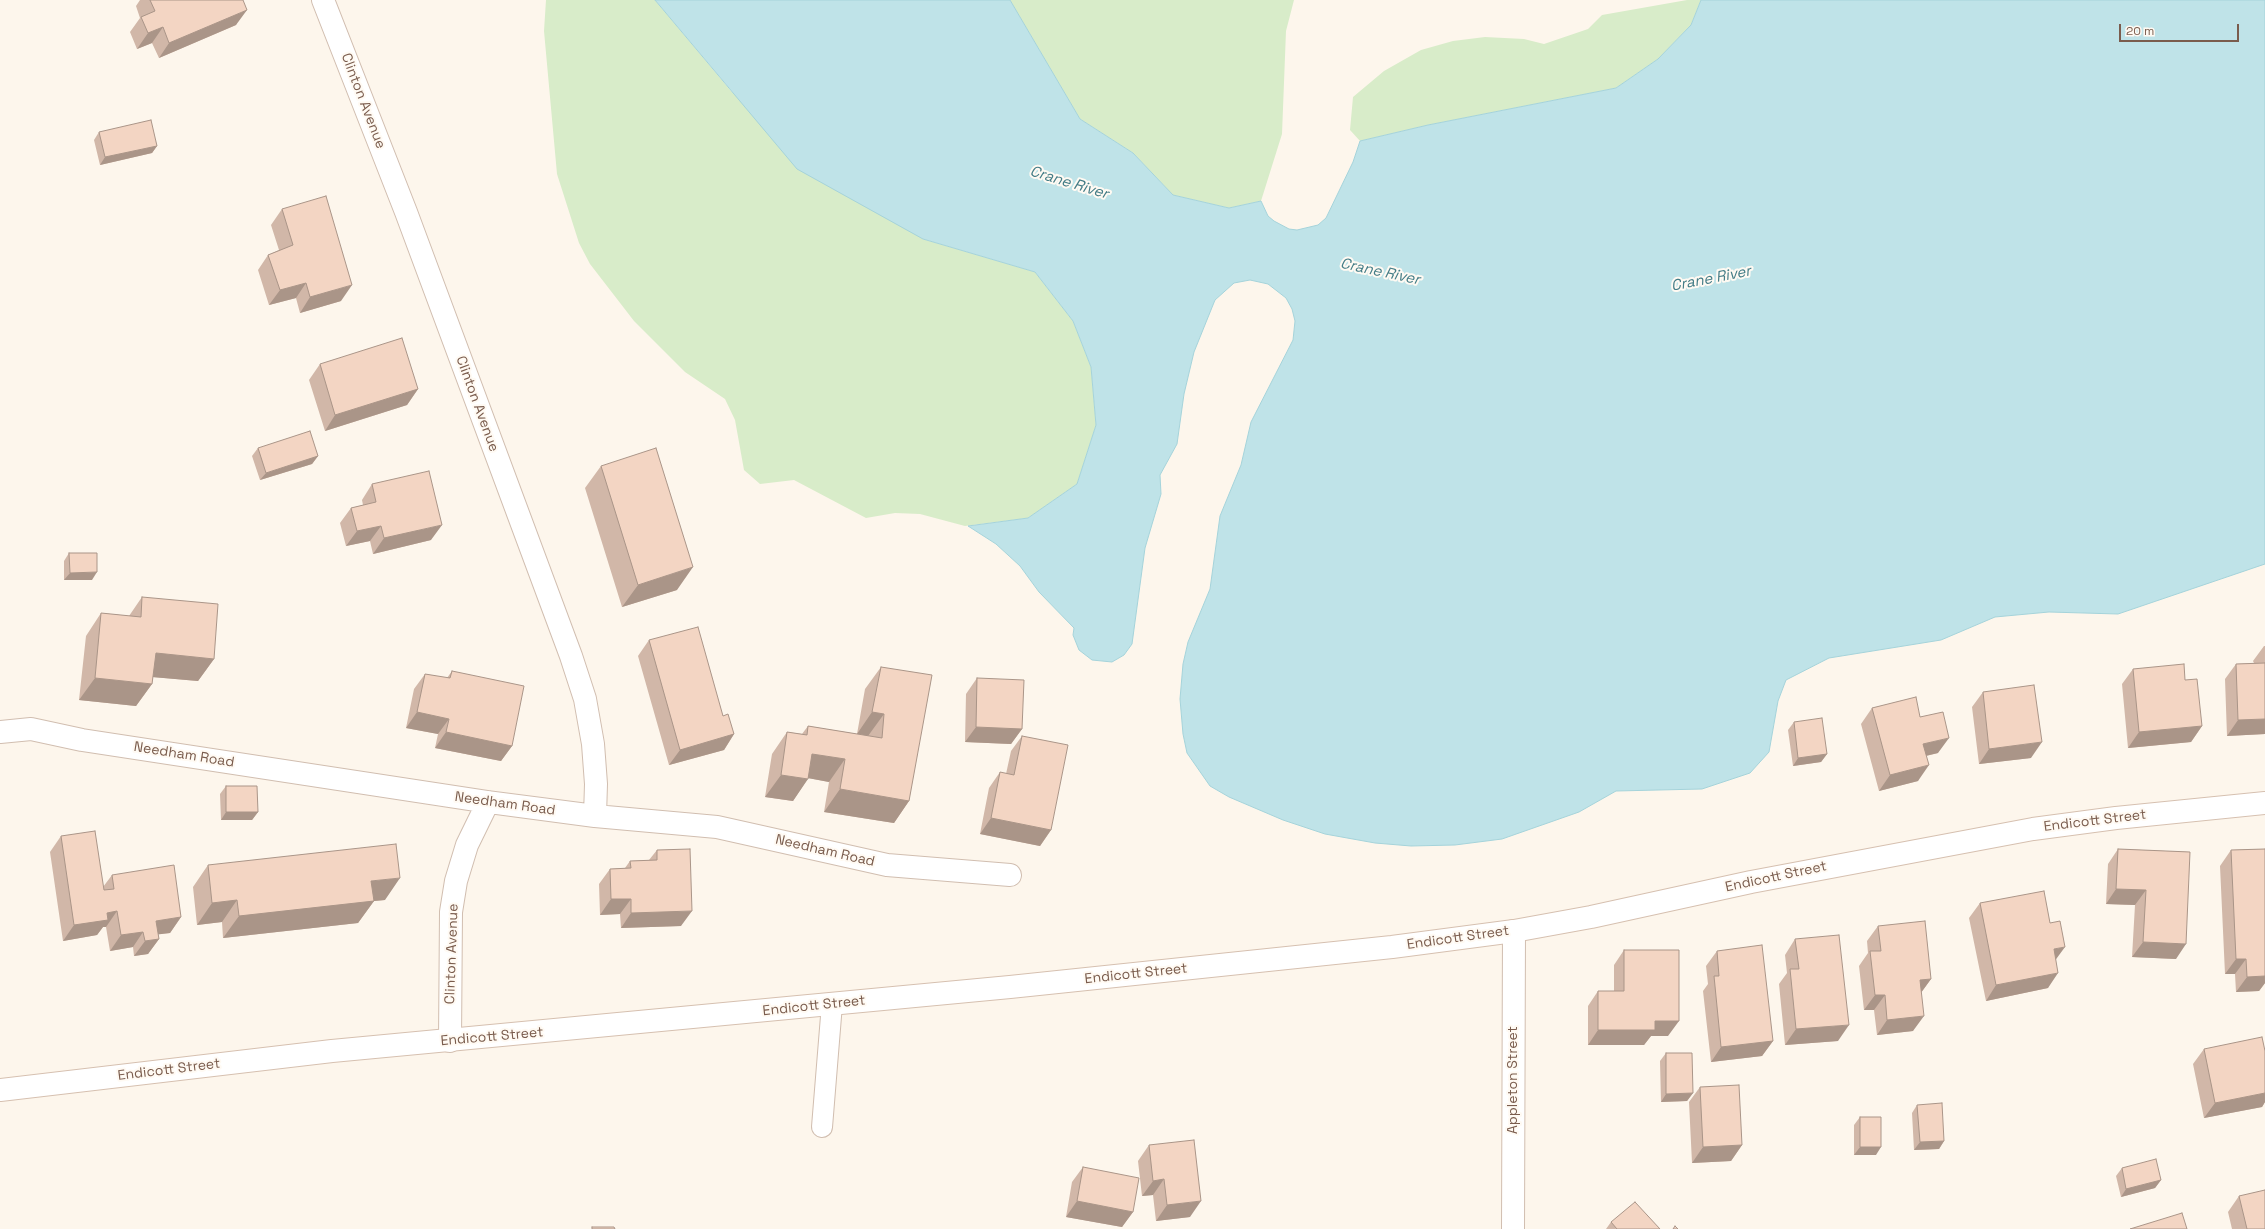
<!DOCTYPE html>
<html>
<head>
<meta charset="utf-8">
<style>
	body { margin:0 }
	#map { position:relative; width:2265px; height:1229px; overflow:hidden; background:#fdf6ec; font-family:"Space Grotesk",sans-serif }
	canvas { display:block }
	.scale { position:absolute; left:2119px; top:24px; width:120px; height:18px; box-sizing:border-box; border:2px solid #7a5c4d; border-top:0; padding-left:5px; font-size:12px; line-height:14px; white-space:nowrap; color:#7a5c4d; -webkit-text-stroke:3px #fffaf3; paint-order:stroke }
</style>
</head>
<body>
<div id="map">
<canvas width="2265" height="1229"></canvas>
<div class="scale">20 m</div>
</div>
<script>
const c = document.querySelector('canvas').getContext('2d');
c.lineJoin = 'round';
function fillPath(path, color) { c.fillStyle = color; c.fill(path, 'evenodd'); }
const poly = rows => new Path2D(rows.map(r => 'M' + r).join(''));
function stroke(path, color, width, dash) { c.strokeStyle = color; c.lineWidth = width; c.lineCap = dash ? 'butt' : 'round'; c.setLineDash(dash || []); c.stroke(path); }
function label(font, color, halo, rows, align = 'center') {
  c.font = font + ' "Space Grotesk",sans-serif'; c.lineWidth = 4; c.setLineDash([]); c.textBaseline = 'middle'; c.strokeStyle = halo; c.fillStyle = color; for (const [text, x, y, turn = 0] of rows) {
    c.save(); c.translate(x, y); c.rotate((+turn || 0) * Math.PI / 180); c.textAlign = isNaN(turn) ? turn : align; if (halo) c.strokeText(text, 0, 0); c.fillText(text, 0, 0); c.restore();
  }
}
const green = poly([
	[546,0,655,0,731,91,923,239,1035,272,1073,321,1091,367,1096,425,1077,484,1028,518,965,526,920,514,895,513,866,518,794,480,760,484,744,470,735,420,725,399,685,372,634,321,590,264,579,243,557,174,544,31],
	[1010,0,1294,0,1286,31,1282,134,1261,201,1229,208,1173,195,1133,153,1080,119],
	[1687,0,1701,0,1691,25,1658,59,1616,88,1428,125,1360,141,1350,130,1353,97,1384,71,1421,50,1453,41,1485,37,1524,39,1544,44,1588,29,1602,15]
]);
const water = poly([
	[655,0,1010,0,1080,119,1133,153,1173,195,1229,208,1261,201,1268,216,1274,221,1289,229,1297,230,1318,225,1326,218,1353,162,1360,141,1428,125,1616,88,1658,59,1691,25,1701,0,2265,0,2265,564,2118,614,2049,612,1995,617,1941,640,1829,658,1786,680,1778,701,1769,752,1750,773,1702,789,1616,791,1579,812,1502,839,1455,845,1411,846,1375,843,1325,834,1283,820,1229,797,1210,786,1187,753,1183,734,1180,699,1183,664,1188,642,1210,589,1220,516,1241,465,1251,422,1293,340,1295,321,1292,309,1286,298,1268,284,1250,280,1234,283,1215,300,1194,352,1184,394,1177,444,1160,475,1161,494,1145,548,1132,644,1124,655,1112,662,1092,660,1079,650,1073,635,1074,628,1039,592,1020,566,996,544,968,526,1028,518,1077,484,1096,425,1091,367,1073,321,1035,272,923,239,797,169,655,0]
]);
const lane = poly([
	[822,1127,832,1004]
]);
const street = poly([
	[323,0,406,212,571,656,585,699,593,744,596,784,595,816],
	[0,732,31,729,82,740,488,802,595,816,717,827,887,865,1010,875],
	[450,1041,451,912,456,881,467,845,488,802],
	[1513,1229,1514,931]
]);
const secondary = poly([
	[0,1090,332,1051,1010,987,1392,947,1514,931,1591,917,1751,882,2033,829,2116,818,2265,803]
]);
const wall = poly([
	[140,0,243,0,236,25,159,58,152,43,137,49,130,32,140,18,136,6],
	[99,132,157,146,152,153,100,165,94,140],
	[282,209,341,301,300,313,296,298,269,305,258,270,268,255,279,250,271,225],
	[320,364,418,389,407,405,325,431,309,380],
	[258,448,318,456,312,464,260,480,252,456],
	[601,466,677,590,622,607,585,488],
	[372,484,431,540,373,554,370,541,346,546,340,523,351,508,363,505,362,500],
	[69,553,92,580,64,580,64,561],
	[142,597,214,659,198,681,153,677,152,684,136,706,79,700,86,636,101,613,129,616],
	[649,640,723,716,734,734,724,750,669,765,638,656],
	[2264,646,2265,646,2265,734,2227,736,2225,679,2236,664,2254,663,2253,661],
	[881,667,909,801,894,823,824,812,829,782,808,778,793,801,765,797,772,754,787,732,802,734,808,726,857,734,865,689],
	[2133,669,2185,680,2202,726,2191,742,2128,748,2122,684],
	[452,671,512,746,501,761,435,748,438,734,406,728,414,689,425,674,447,678],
	[977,678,1022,729,1011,744,965,742,966,694],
	[1983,692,2031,758,1979,764,1972,707],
	[1872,708,1920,717,1938,753,1926,756,1918,781,1879,791,1861,724],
	[1794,722,1827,754,1821,762,1793,766,1788,730],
	[1022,736,1051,830,1040,846,980,834,989,788,1000,772,1006,774,1011,751],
	[226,786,258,812,252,820,221,820,220,794],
	[61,836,103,887,112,875,181,917,170,933,158,934,159,939,148,954,134,956,133,947,110,951,106,927,103,927,97,935,63,941,50,852],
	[2118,849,2190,852,2176,959,2132,957,2135,905,2106,904,2108,864],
	[2265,849,2265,983,2259,991,2236,992,2235,974,2225,974,2220,866,2231,850],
	[657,850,681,926,621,928,620,914,600,915,599,884,610,869,625,868,630,861,649,860],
	[208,865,385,900,374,901,358,923,223,938,222,922,197,925,193,887],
	[1980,903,2056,959,2048,988,1986,1001,1969,918],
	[1878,926,1931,979,1921,993,1913,1031,1877,1035,1874,1010,1864,1010,1859,966,1868,953,1867,941],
	[1795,939,1838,1041,1785,1045,1779,984,1787,973,1785,955],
	[1624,950,1668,1036,1651,1036,1644,1045,1588,1045,1588,1006,1598,991,1614,991,1614,965],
	[1717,951,1773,1041,1762,1056,1711,1062,1703,991,1708,984,1706,966],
	[2204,1049,2265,1051,2265,1102,2262,1107,2204,1118,2193,1064],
	[1666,1053,1693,1093,1687,1101,1661,1102,1660,1061],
	[1700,1087,1742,1145,1731,1161,1692,1163,1689,1102],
	[1917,1105,1944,1141,1939,1149,1914,1150,1912,1113],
	[1860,1117,1876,1155,1854,1155,1854,1125],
	[1149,1145,1190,1217,1156,1221,1153,1195,1142,1196,1138,1161],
	[1083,1167,1133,1212,1122,1227,1066,1217,1072,1182],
	[2122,1168,2161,1180,2155,1188,2121,1197,2116,1176],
	[2239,1196,2265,1229,2232,1229,2228,1212],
	[1611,1222,1660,1229,1606,1229]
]);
const shadedWall = poly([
	[247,10,236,25,159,58,169,43],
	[163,27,152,43,137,49,148,33],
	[157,146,152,153,100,165,105,157],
	[306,283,296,298,269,305,280,290],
	[352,285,341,301,300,313,310,297],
	[418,389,407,405,325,431,335,415],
	[318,456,312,464,260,480,266,473],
	[442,525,431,540,373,554,384,538],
	[381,526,370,541,346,546,357,531],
	[693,567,677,590,622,607,638,585],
	[97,572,92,580,64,580,70,573],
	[156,653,214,659,198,681,140,676],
	[95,678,152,684,136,706,79,700],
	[417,712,449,719,438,734,406,728],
	[872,712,884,714,868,736,857,734],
	[2265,719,2265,734,2227,736,2238,720],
	[2202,726,2191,742,2128,748,2139,732],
	[976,727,1022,729,1011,744,965,742],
	[446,732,512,746,501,761,435,748],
	[734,734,724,750,669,765,680,750],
	[1949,738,1938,753,1912,759,1923,744],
	[2042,742,2031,758,1979,764,1989,749],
	[812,754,845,759,829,782,797,776],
	[1827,754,1821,762,1793,766,1798,758],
	[1929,765,1918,781,1879,791,1890,775],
	[781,775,808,779,793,801,765,797],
	[840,789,909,801,894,823,824,812],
	[226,812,258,812,252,820,221,820],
	[991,818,1051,830,1040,846,980,834],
	[400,878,385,900,374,901,358,923,223,938,239,916,371,881],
	[2116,889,2146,890,2135,905,2106,904],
	[611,899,631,899,620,914,600,915],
	[237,900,222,922,197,925,212,903],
	[117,911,106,927,103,927,97,935,63,941,74,925,107,913],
	[692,911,681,926,621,928,631,913],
	[181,917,170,933,145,936,156,921],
	[143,932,133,947,110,951,121,935],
	[159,939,148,954,134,956,145,941],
	[2143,942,2186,944,2176,959,2132,957],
	[2065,947,2054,962,2054,949],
	[2236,959,2246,959,2235,974,2225,974],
	[2058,973,2048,988,1986,1001,1996,985],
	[2265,976,2265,983,2259,991,2236,992,2247,977],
	[1931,979,1920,994,1920,980],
	[1875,995,1885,995,1874,1010,1864,1010],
	[1924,1016,1913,1031,1877,1035,1887,1020],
	[1655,1021,1679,1021,1668,1036,1651,1036,1644,1045,1588,1045,1598,1030],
	[1849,1025,1838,1041,1785,1045,1796,1029],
	[1773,1041,1762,1056,1711,1062,1721,1047],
	[1693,1093,1687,1101,1661,1102,1666,1094],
	[2265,1093,2265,1102,2262,1107,2204,1118,2215,1103],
	[1944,1141,1939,1149,1914,1150,1920,1142],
	[1742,1145,1731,1161,1692,1163,1703,1147],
	[1860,1147,1881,1147,1876,1155,1854,1155],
	[1164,1179,1153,1195,1142,1196,1153,1181],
	[2161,1180,2155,1188,2121,1197,2126,1189],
	[1077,1201,1133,1212,1122,1227,1066,1217],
	[1201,1201,1190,1217,1156,1221,1167,1205]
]);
const building = poly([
	[150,0,243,0,247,10,169,43,163,27,148,33,141,17,155,11,150,0],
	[151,120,157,146,105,157,99,132,151,120],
	[326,196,352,285,310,297,306,283,280,290,268,255,293,245,282,209,326,196],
	[402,338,418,389,335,415,320,364,402,338],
	[310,431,318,456,266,473,258,448,310,431],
	[656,448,693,567,638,585,601,466,656,448],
	[429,471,442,525,384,538,381,526,357,531,351,508,376,502,372,484,429,471],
	[69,553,97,553,97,572,70,573,69,553],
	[142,597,218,604,214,659,156,653,152,684,95,678,101,613,141,617,142,597],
	[698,627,723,716,728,714,734,734,680,750,649,640,698,627],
	[2265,663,2265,719,2238,720,2236,664,2265,663],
	[2184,664,2185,680,2197,679,2202,726,2139,732,2133,669,2184,664],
	[881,667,932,675,909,801,840,789,845,759,812,754,808,779,781,775,787,732,807,735,808,726,882,738,884,714,872,712,881,667],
	[452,671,524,686,512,746,446,732,449,719,417,712,425,674,450,678,452,671],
	[977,678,1024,680,1022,729,976,727,977,678],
	[2034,685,2042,742,1989,749,1983,692,2034,685],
	[1916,697,1920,717,1943,712,1949,738,1923,744,1929,765,1890,775,1872,708,1916,697],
	[1822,718,1827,754,1798,758,1794,722,1822,718],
	[1022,736,1068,745,1051,830,991,818,1000,772,1014,775,1022,736],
	[226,786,257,786,258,812,226,812,226,786],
	[95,831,104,890,114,889,112,875,174,865,181,917,156,921,159,939,145,941,143,932,121,935,117,911,107,913,108,920,74,925,61,836,95,831],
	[396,844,400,878,371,881,374,901,239,916,237,900,212,903,208,865,396,844],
	[690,849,692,911,631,913,631,899,611,899,610,869,631,868,630,861,657,860,657,850,690,849],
	[2118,849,2190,852,2186,944,2143,942,2146,890,2116,889,2118,849],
	[2265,849,2265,976,2247,977,2246,959,2236,959,2231,850,2265,849],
	[2044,891,2050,923,2060,921,2065,947,2054,949,2058,973,1996,985,1980,903,2044,891],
	[1925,921,1931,979,1920,980,1924,1016,1887,1020,1885,995,1875,995,1870,951,1881,951,1878,926,1925,921],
	[1839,935,1849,1025,1796,1029,1790,969,1799,969,1795,939,1839,935],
	[1762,945,1773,1041,1721,1047,1714,976,1719,976,1717,951,1762,945],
	[1624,950,1679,950,1679,1021,1655,1021,1655,1030,1598,1030,1598,991,1624,991,1624,950],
	[2262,1037,2265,1051,2265,1093,2215,1103,2204,1049,2262,1037],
	[1666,1053,1692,1053,1693,1093,1666,1094,1666,1053],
	[1739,1085,1742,1145,1703,1147,1700,1087,1739,1085],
	[1942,1103,1944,1141,1920,1142,1917,1105,1942,1103],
	[1860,1117,1881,1117,1881,1147,1860,1147,1860,1117],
	[1194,1140,1201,1201,1167,1205,1164,1179,1153,1181,1149,1145,1194,1140],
	[2156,1159,2161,1180,2126,1189,2122,1168,2156,1159],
	[1083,1167,1139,1178,1133,1212,1077,1201,1083,1167],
	[2265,1190,2265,1229,2247,1229,2239,1196,2265,1190],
	[1635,1202,1660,1229,1617,1229,1611,1222,1635,1202],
	[2182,1213,2187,1229,2130,1229,2182,1213],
	[1675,1226,1678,1229,1673,1229,1675,1226],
	[592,1227,614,1227,615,1229,592,1229,592,1227]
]);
const streetNames = [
	["Clinton Avenue",363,101,69],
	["Clinton Avenue",477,404,70],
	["Needham Road",184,755,9],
	["Needham Road",505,804,8],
	["Endicott Street",2095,821,-7],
	["Needham Road",825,851,13],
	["Endicott Street",1776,877,-12],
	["Endicott Street",1458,938,-8],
	["Clinton Avenue",452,954,-88],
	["Endicott Street",1136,974,-6],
	["Endicott Street",814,1006,-6],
	["Endicott Street",492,1037,-5],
	["Endicott Street",169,1070,-7],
	["Appleton Street",1513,1080,-90]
];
const waterNames = [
	["Crane River",1069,183,17],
	["Crane River",1380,272,12],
	["Crane River",1711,279,-11]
];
fillPath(green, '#d8ecc9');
fillPath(water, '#bfe3e8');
stroke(water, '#a5d3da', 1);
stroke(lane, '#d1beb0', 22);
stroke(street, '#d1beb0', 24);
stroke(secondary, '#d6c0b0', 24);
stroke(lane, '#fff', 20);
stroke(street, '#fff', 22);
stroke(secondary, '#fff', 22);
fillPath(wall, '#d1b7a8');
fillPath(shadedWall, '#aa9588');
fillPath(building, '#f3d5c3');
stroke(building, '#aa9588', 1);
label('14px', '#7a5c4d', '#fffaf3', streetNames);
label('italic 15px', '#437c86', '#fffaf3', waterNames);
</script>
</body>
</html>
